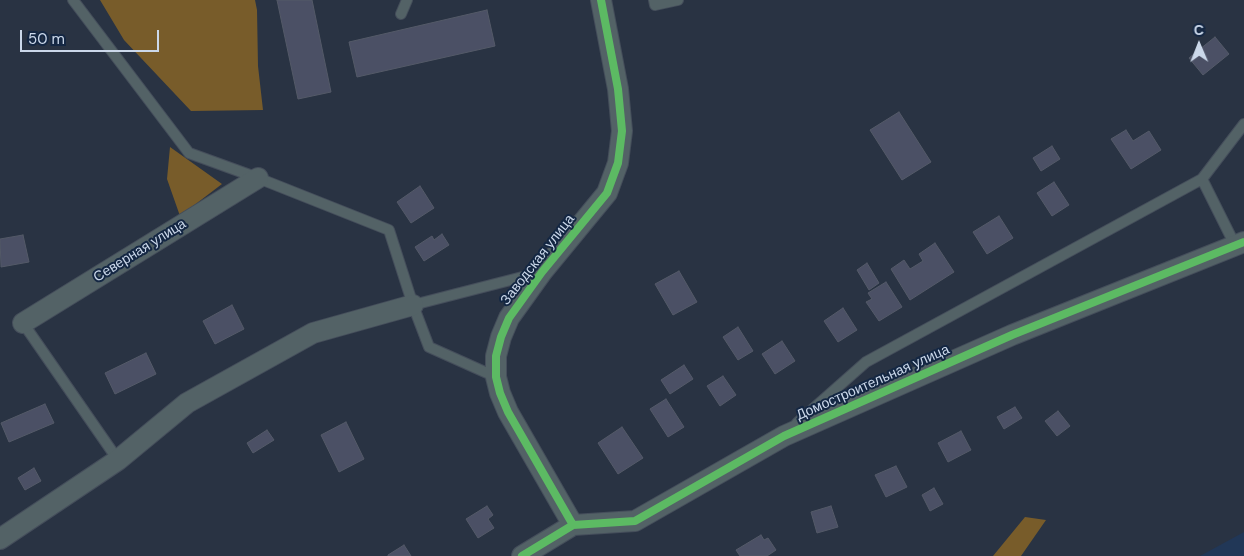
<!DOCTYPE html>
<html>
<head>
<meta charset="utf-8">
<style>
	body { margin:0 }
	#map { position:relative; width:1244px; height:556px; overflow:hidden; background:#293343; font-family:"DM Sans",sans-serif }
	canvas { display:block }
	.north { position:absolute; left:1174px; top:20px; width:50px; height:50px; -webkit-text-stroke:4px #142743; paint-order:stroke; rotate:359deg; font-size:14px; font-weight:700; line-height:20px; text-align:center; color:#cbd8ea }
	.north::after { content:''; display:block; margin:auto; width:18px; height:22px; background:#cbd8ea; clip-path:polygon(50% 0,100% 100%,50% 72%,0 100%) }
	.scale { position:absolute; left:20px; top:30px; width:139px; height:22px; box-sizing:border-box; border:2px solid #cbd8ea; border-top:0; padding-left:6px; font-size:15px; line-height:18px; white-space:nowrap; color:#cbd8ea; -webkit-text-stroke:4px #142743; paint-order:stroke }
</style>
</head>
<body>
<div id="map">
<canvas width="1244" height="556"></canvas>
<div class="north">С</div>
<div class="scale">50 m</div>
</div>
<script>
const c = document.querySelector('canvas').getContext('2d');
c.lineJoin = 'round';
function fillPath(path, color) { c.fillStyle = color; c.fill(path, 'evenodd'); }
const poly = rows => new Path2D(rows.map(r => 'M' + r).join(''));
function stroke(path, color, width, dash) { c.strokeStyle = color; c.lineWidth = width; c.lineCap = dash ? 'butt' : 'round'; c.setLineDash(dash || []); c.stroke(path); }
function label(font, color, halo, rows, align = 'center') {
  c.font = font + ' "DM Sans",sans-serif'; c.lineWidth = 4; c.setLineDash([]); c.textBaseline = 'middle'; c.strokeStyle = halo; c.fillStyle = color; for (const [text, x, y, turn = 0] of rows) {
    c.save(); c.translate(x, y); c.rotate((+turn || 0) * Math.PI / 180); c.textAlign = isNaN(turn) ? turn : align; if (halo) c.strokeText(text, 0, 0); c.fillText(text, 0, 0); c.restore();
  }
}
const built = poly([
	[1244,532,1244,556,1200,556]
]);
const forest = poly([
	[100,0,255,0,257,10,258,66,263,110,191,111,124,40],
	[170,147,222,184,180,216,167,179],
	[1025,517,1046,520,1021,556,993,556]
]);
const building = poly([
	[277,0,312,0,331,92,298,99,277,0],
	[487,10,495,46,357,77,349,42,487,10],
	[1215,37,1229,54,1203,75,1189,58,1215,37],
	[899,112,931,162,902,180,870,130,899,112],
	[1126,130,1133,141,1149,131,1161,150,1131,169,1111,139,1126,130],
	[1052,146,1060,159,1041,171,1033,158,1052,146],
	[1054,182,1069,205,1052,216,1037,193,1054,182],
	[420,186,434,208,411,223,397,202,420,186],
	[999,216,1013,238,987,254,973,232,999,216],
	[442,234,449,245,424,261,415,247,432,236,434,240,442,234],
	[23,235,29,262,1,267,0,239,23,235],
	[935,243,954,272,910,300,891,269,904,260,910,269,923,261,919,254,935,243],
	[867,263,879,283,869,290,857,270,867,263],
	[679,271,697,302,673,315,655,284,679,271],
	[886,282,902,307,879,321,866,302,872,299,868,293,886,282],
	[232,305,244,329,215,344,203,321,232,305],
	[843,308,857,330,838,342,824,321,843,308],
	[738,327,753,351,738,360,723,337,738,327],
	[782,341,795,361,775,374,762,354,782,341],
	[146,353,156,374,115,394,105,373,146,353],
	[684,365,693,379,670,394,661,380,684,365],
	[723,376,736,395,720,406,707,386,723,376],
	[666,399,684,427,668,437,650,409,666,399],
	[45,404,54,423,9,442,1,423,45,404],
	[1015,407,1022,418,1004,429,997,417,1015,407],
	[1058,411,1070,426,1057,436,1045,421,1058,411],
	[346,422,364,459,339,472,321,435,346,422],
	[622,427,643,458,618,474,598,443,622,427],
	[267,430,274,440,253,453,247,443,267,430],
	[961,431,971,450,948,462,938,443,961,431],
	[896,466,907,487,886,497,875,475,896,466],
	[34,468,41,481,25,490,18,478,34,468],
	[934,488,943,504,930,511,922,495,934,488],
	[487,506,493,515,488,519,494,528,478,538,466,519,487,506],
	[831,506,838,527,817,533,811,512,831,506],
	[761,535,764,540,768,538,776,550,767,556,740,556,736,550,761,535],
	[404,545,411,556,388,556,388,555,404,545]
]);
const service = poly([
	[73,0,189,153,258,178,389,230,413,305,429,347,496,377],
	[654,0,655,5,678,0],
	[401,14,407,0],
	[1202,179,1244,124],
	[413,305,538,273],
	[23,323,118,460],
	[797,423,866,362,1202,179,1235,245]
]);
const minor = poly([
	[23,323,258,178],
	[573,525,508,412,500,393,496,377,496,356,501,337,509,318,542,272,607,193,618,163,622,131,618,89,601,0],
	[0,539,118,460,187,403,313,333,413,305],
	[522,556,573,525,635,521,784,436,1012,335,1244,242]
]);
const cycleway = poly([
	[573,525,508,412,500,393,496,377,496,356,501,337,509,318,542,272,607,193,618,163,622,131,618,89,601,0],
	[522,556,573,525,635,521,784,436,1012,335,1244,242]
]);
const streetNames = [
	["Северная улица",140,251,-32],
	["Заводская улица",538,260,-52],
	["Домостроительная улица",873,383,-24]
];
fillPath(built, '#213757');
fillPath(forest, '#785c2a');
fillPath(building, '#4b5065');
stroke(building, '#545a68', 1);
stroke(service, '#454e5b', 12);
stroke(minor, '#454e5b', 22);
stroke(service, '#536266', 10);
stroke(minor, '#536266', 20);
stroke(cycleway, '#5cba63', 8);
label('14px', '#cbd8ea', '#142743', streetNames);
</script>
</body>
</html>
